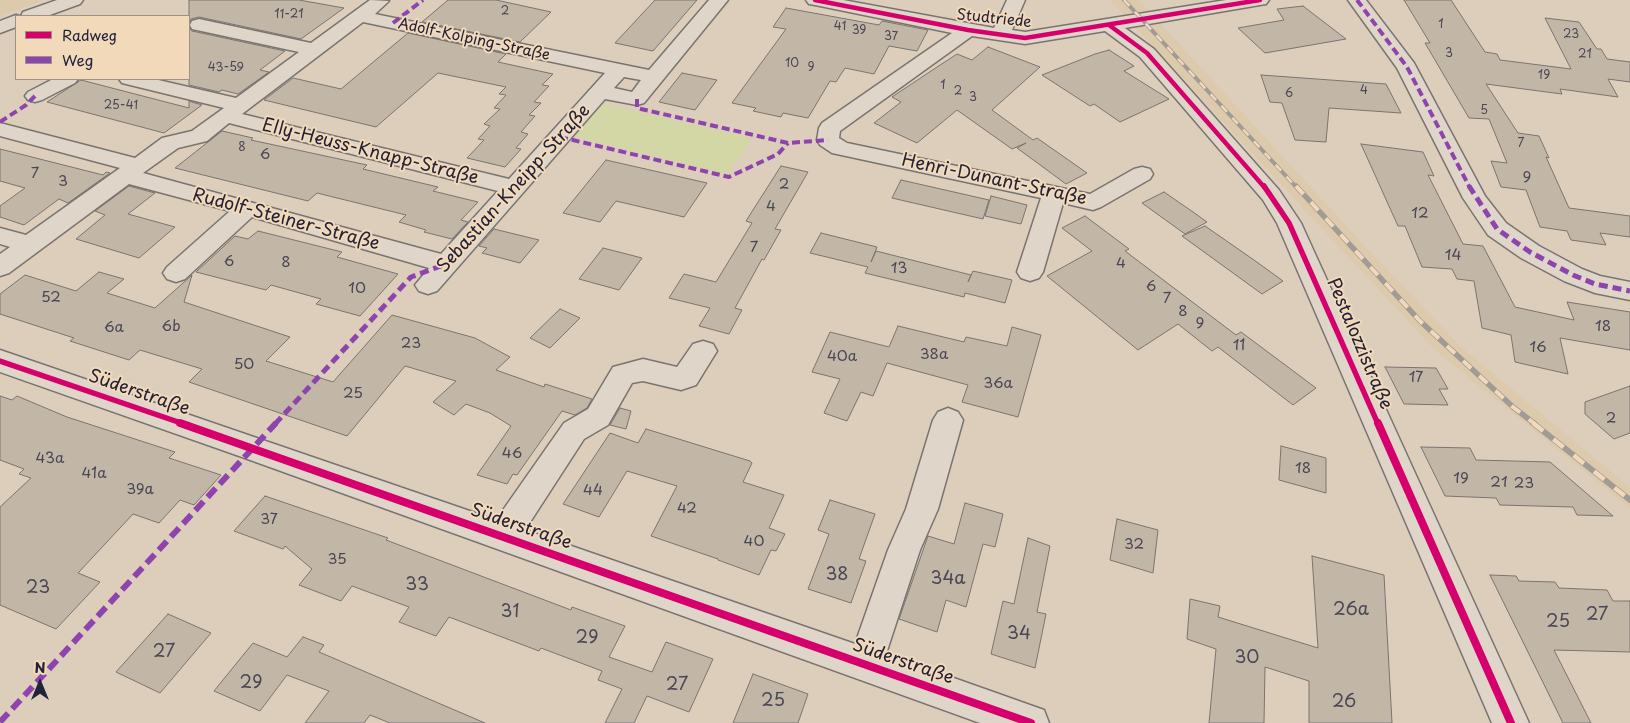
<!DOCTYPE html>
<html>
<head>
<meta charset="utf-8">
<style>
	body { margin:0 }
	#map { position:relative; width:1630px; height:723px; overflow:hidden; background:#dcceba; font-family:"Playpen Sans",sans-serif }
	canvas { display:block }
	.legend { position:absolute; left:15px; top:15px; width:175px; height:65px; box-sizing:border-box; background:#f2d9ba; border:1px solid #9f9087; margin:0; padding:6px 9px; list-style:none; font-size:15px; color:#22223b }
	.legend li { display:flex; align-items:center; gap:10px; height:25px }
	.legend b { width:25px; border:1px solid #9f9087 }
	.north { position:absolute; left:15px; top:658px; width:50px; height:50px; -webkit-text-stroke:4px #f2d9ba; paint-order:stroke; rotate:0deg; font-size:14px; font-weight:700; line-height:20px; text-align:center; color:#22223b }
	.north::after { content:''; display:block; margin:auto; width:18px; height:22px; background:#22223b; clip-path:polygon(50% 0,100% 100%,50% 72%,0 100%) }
</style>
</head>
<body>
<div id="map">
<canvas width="1630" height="723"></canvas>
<ul class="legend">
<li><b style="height:6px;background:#d6006c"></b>Radweg</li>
<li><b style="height:6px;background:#8e44ad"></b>Weg</li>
</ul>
<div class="north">N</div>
</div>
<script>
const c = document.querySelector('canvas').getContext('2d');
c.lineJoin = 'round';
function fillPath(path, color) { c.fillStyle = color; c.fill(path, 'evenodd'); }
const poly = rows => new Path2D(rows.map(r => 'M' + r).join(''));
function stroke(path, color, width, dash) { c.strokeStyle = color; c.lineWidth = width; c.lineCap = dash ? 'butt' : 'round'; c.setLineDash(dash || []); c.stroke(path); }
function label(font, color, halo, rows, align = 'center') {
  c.font = font + ' "Playpen Sans",sans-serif'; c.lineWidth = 4; c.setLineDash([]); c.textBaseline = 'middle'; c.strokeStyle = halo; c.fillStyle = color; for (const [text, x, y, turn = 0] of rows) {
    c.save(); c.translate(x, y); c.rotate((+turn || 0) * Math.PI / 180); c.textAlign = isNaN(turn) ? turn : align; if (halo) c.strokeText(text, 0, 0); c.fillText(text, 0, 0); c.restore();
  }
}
const built = poly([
	[0,0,44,0,0,16],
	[1110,0,1139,0,1359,240,1462,348,1630,488,1630,508,1434,349]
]);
const green = poly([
	[601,103,752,138,727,174,571,136]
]);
const building = poly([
	[189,0,299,0,344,8,301,39,199,17,191,19,189,23,189,0],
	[448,0,496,0,551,12,520,42,422,22,448,0],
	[655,0,697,0,653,51,615,43,655,0],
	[1404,0,1451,0,1485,52,1497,54,1500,60,1571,69,1545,18,1579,22,1597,49,1601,49,1607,59,1630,62,1630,82,1608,79,1618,97,1560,89,1562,94,1486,84,1518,133,1539,136,1549,158,1546,157,1569,208,1630,216,1630,237,1600,233,1606,245,1571,240,1567,231,1540,227,1526,190,1501,187,1491,161,1507,163,1489,119,1469,118,1425,43,1430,43,1404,0],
	[1303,6,1346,39,1265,53,1238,28,1284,20,1277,9,1303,6],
	[786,8,879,25,882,21,928,30,917,51,889,46,874,74,845,68,836,82,830,81,808,118,783,113,781,117,753,111,756,108,732,103,786,29,773,27,786,8],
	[189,27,192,31,285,51,260,70,269,72,238,94,222,90,219,92,189,85,189,27],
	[408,33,506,54,498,62,553,74,542,85,549,86,534,102,541,103,529,115,535,116,521,132,528,134,516,148,521,149,505,167,467,158,484,140,478,139,490,126,484,124,500,109,494,108,506,95,499,94,506,87,438,73,376,127,264,100,293,78,341,89,408,33],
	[988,47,1040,67,992,110,1033,140,1037,138,1087,173,1066,184,1017,148,1026,143,1012,149,957,110,917,143,874,123,901,102,892,97,934,69,957,54,972,60,988,47],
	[1109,50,1134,66,1124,71,1169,99,1120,122,1094,104,1090,106,1042,75,1095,54,1109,50],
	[682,73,717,80,695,110,659,102,682,73],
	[1261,75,1386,84,1401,113,1329,108,1326,142,1295,140,1282,103,1270,102,1261,75],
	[81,80,189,108,189,101,202,105,164,133,47,102,81,80],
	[222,131,253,138,251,140,367,165,363,169,438,187,433,191,478,202,461,220,468,222,452,239,424,232,426,230,399,222,406,215,317,193,308,201,175,168,222,131],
	[1361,144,1423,152,1434,176,1428,175,1463,244,1483,246,1515,307,1574,320,1567,302,1630,312,1630,350,1560,338,1568,374,1515,362,1511,335,1482,328,1474,281,1457,279,1452,269,1422,267,1405,226,1398,226,1361,144],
	[0,149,103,175,106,172,110,173,68,203,59,199,24,225,0,217,0,206,25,188,0,181,0,149],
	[606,160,707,183,684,217,616,201,600,222,563,213,606,160],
	[781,166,808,172,775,229,781,230,764,260,762,259,735,308,742,310,729,334,699,326,710,308,669,298,684,274,716,282,752,223,746,221,781,166],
	[901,180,989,200,983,219,892,198,901,180],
	[129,186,155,193,128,214,175,227,139,258,76,239,105,215,95,211,129,186],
	[1164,192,1193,212,1207,222,1185,234,1142,203,1164,192],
	[991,196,1027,205,1021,224,985,216,991,196],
	[1085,216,1129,249,1125,251,1236,335,1241,332,1316,388,1293,405,1218,347,1212,351,1178,324,1138,350,1047,276,1092,251,1062,228,1085,216],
	[1205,226,1254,260,1283,281,1262,294,1182,236,1205,226],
	[494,229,539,240,520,263,482,253,487,248,479,246,494,229],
	[258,231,342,252,337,257,398,274,360,316,316,304,321,299,271,285,266,290,196,272,235,236,248,239,258,231],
	[821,233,877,247,871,262,876,251,971,275,968,282,973,271,1012,280,1005,303,965,293,964,297,865,273,868,267,810,253,821,233],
	[603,248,642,258,619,290,579,279,603,248],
	[99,272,124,279,107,293,155,308,192,275,184,302,290,337,266,361,333,382,392,315,475,338,510,357,496,370,544,387,545,384,592,399,587,408,575,415,562,411,517,475,513,474,507,484,477,475,511,426,490,413,466,404,454,415,433,402,456,381,405,366,347,436,189,382,202,369,140,350,129,360,70,341,74,338,0,314,0,294,25,275,76,291,99,272],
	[560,309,580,318,550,348,530,338,560,309],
	[898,326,964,342,966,337,1007,346,1012,327,1041,335,1018,417,962,402,968,385,887,363,873,396,861,392,847,421,824,413,840,379,812,372,830,332,889,347,898,326],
	[1385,367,1436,368,1448,389,1439,389,1448,405,1404,404,1385,367],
	[1630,386,1630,433,1614,439,1585,414,1585,402,1630,386],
	[0,396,12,400,17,396,67,417,175,452,169,458,221,475,194,505,180,500,159,523,133,514,78,573,100,582,56,629,0,605,0,507,31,478,19,474,24,469,0,460,0,396],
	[620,408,631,411,626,429,610,425,620,408],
	[646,429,750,461,752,463,743,482,784,495,769,528,785,534,776,551,771,550,759,575,718,560,718,559,651,536,677,486,627,471,599,517,563,504,610,433,638,443,646,429],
	[1281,446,1326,458,1326,493,1279,480,1281,446],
	[1421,447,1470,448,1476,460,1550,462,1613,516,1577,515,1573,507,1500,505,1496,498,1445,496,1421,447],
	[265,496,388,538,386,540,571,610,572,607,625,626,609,657,652,672,666,642,713,659,689,712,647,696,634,723,605,723,622,689,598,680,602,671,541,648,539,651,449,617,436,636,399,622,409,607,352,586,341,601,299,585,312,569,285,546,283,549,234,531,265,496],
	[830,500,875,514,859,559,866,561,851,603,808,589,829,534,818,530,830,500],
	[965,503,1003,514,995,547,983,544,966,607,946,600,937,632,899,619,928,536,954,544,965,503],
	[1117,519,1158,530,1153,573,1110,560,1117,519],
	[1028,538,1050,546,1037,612,1046,614,1035,668,991,654,1003,601,1014,604,1028,538],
	[1312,556,1384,575,1392,723,1309,723,1309,681,1265,667,1264,723,1209,723,1216,649,1187,639,1190,599,1220,606,1218,617,1318,648,1312,556],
	[1490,575,1516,576,1519,581,1555,582,1559,588,1607,590,1613,601,1630,601,1630,652,1554,650,1591,723,1563,723,1490,575],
	[168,614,211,633,160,693,116,672,168,614],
	[303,637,324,645,319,652,485,723,390,723,370,715,364,723,305,723,329,691,287,675,260,711,214,691,253,643,287,657,303,637],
	[753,674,808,694,798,723,733,723,753,674]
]);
const minor = poly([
	[57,0,83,0,80,4,47,16,21,16,23,12,57,0],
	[370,0,389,1,375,14,649,70,709,0,728,0,644,103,637,105,605,99,437,291,428,294,419,291,415,285,429,268,252,217,185,279,176,282,167,279,163,273,167,267,230,211,129,184,9,273,0,276,0,254,10,247,0,244,0,228,26,235,120,168,0,136,0,123,135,158,162,138,192,131,224,108,122,83,119,79,154,79,236,98,299,52,192,29,190,25,192,21,199,19,311,43,370,0],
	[363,22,605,73,509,179,242,114,363,22],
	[624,77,641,80,632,92,614,88,624,77],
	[229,123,498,191,441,254,143,173,178,148,207,141,229,123],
	[806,0,843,0,994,28,1007,0,1025,0,1012,30,1025,32,1226,0,1269,0,1266,4,1260,5,1125,28,1154,49,1279,190,1301,223,1529,723,1492,723,1277,223,1263,200,1140,57,1105,31,1025,44,972,36,840,131,839,138,847,143,1090,194,1134,169,1142,167,1150,169,1153,174,1150,179,1101,207,1093,210,1063,203,1043,272,1039,278,1030,281,1021,278,1017,272,1041,198,832,153,820,145,817,140,819,128,822,123,952,33,815,5,809,4,806,0],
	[1348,0,1366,0,1414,63,1485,196,1506,223,1539,246,1582,269,1600,276,1630,282,1630,300,1595,293,1564,281,1521,258,1488,235,1463,198,1397,68,1348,0],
	[16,15,19,16,16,16,16,27,0,33,0,21,16,15],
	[53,79,78,79,75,83,42,100,35,102,28,100,25,96,28,92,53,79],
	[703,341,713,344,717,351,696,385,681,390,643,381,632,383,608,425,584,439,525,530,855,644,888,550,906,509,933,420,938,412,948,408,958,412,963,420,938,509,920,550,886,654,1044,710,1049,723,980,723,242,457,0,372,0,350,496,520,564,423,588,409,613,367,643,359,677,367,693,344,703,341]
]);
const railFar2 = poly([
	[1124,0,1297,188]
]);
const railFar1 = poly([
	[1296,186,1420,321,1513,407,1535,424]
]);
const rail = poly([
	[1533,423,1630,500]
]);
const quietFar2 = poly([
	[1357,0,1407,67,1470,188],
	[393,23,423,0],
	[637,99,637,108,788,143,828,140],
	[0,122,26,105,35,96],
	[560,137,729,177,778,154,788,143]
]);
const quietFar1 = poly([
	[1469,186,1497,229,1530,252,1573,275,1595,284,1630,291],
	[275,424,411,277,446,264]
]);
const quiet = poly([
	[0,722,276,423]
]);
const cyclewayFar2 = poly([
	[815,0,968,30,1025,38,1260,0],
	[1109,25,1147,53,1265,188]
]);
const cyclewayFar1 = poly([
	[1264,186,1289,223,1378,424],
	[0,361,184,424]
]);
const cycleway = poly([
	[180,423,1031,723],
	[1378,423,1511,723]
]);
const farNumbernames = [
	["2",505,12],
	["11-21",289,15],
	["1",1441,25],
	["41",840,27],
	["39",859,31],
	["23",1571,35],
	["37",891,37],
	["3",1449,54],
	["21",1585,55],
	["10",792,64],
	["43-59",226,68],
	["9",811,68],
	["19",1544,76],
	["1",943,86],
	["4",1364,91],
	["2",958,92],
	["6",1289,94],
	["3",973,98],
	["25-41",121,106],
	["5",1484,111],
	["7",1521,144],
	["8",242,148]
];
const farStreetnames = [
	["Studtriede",994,19,6],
	["Adolf-Kolping-Straße",474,40,12]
];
const numberNames = [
	["6",265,155],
	["7",35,174],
	["9",1527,178],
	["3",63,182],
	["2",784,185],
	["4",771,207],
	["12",1420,214],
	["7",754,248],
	["14",1453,256],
	["6",229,262],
	["8",286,263],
	["4",1121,264],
	["13",899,269],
	["6",1151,287],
	["10",357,289],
	["52",51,298],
	["7",1167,299],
	["8",1183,312],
	["9",1200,324],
	["6b",171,327],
	["18",1603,327],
	["6a",114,328],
	["23",411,344],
	["11",1239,346],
	["16",1538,348],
	["38a",934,355],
	["40a",842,357],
	["50",244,365],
	["17",1416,378],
	["36a",998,384],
	["25",353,394],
	["2",1611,419],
	["46",512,454],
	["43a",50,459],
	["18",1303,469],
	["41a",94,474],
	["19",1461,479],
	["21",1499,483],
	["23",1524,484],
	["39a",140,490],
	["44",593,491],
	["42",687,509],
	["37",269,520],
	["40",754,542],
	["32",1134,545],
	["35",337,560]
];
const streetNames = [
	["Elly-Heuss-Knapp-Straße",370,152,14],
	["Henri-Dunant-Straße",994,180,12],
	["Sebastian-Kneipp-Straße",514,189,-48],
	["Rudolf-Steiner-Straße",286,220,15],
	["Pestalozzistraße",1359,344,67],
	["Süderstraße",139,393,19],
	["Süderstraße",521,527,19],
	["Süderstraße",903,662,19]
];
const nearNumbernames = [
	["38",837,575],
	["34a",948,579],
	["33",417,585],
	["23",38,588],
	["26a",1351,610],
	["31",510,612],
	["27",1597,615],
	["25",1558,622],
	["34",1019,634],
	["29",587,638],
	["27",164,652],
	["30",1247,658],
	["29",251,683],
	["27",677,685],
	["25",773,701],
	["26",1344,702]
];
fillPath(built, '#ddc9ac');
fillPath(green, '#d3d7a5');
fillPath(building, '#c2b7a7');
stroke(building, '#7a7470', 1);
stroke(minor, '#7a7470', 3);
fillPath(minor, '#dfd6c9');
stroke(railFar2, '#a19b95', 4);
stroke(railFar1, '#a19b95', 5.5);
stroke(rail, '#a19b95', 6);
stroke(railFar2, '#f2d9ba', 2.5, [8]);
stroke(railFar1, '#f2d9ba', 4, [11]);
stroke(rail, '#f2d9ba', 4.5, [13]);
stroke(quietFar2, '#8e44ad', 4, [8, 4]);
stroke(quietFar1, '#8e44ad', 5, [9, 5]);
stroke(quiet, '#8e44ad', 6, [12, 6]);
stroke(cyclewayFar2, '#d6006c', 4.5);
stroke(cyclewayFar1, '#d6006c', 5.5);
stroke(cycleway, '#d6006c', 8);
label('12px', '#4a4756', null, farNumbernames);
label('15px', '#22223b', '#f2d9ba', farStreetnames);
label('15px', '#4a4756', null, numberNames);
label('18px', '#22223b', '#f2d9ba', streetNames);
label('18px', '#4a4756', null, nearNumbernames);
</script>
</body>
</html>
